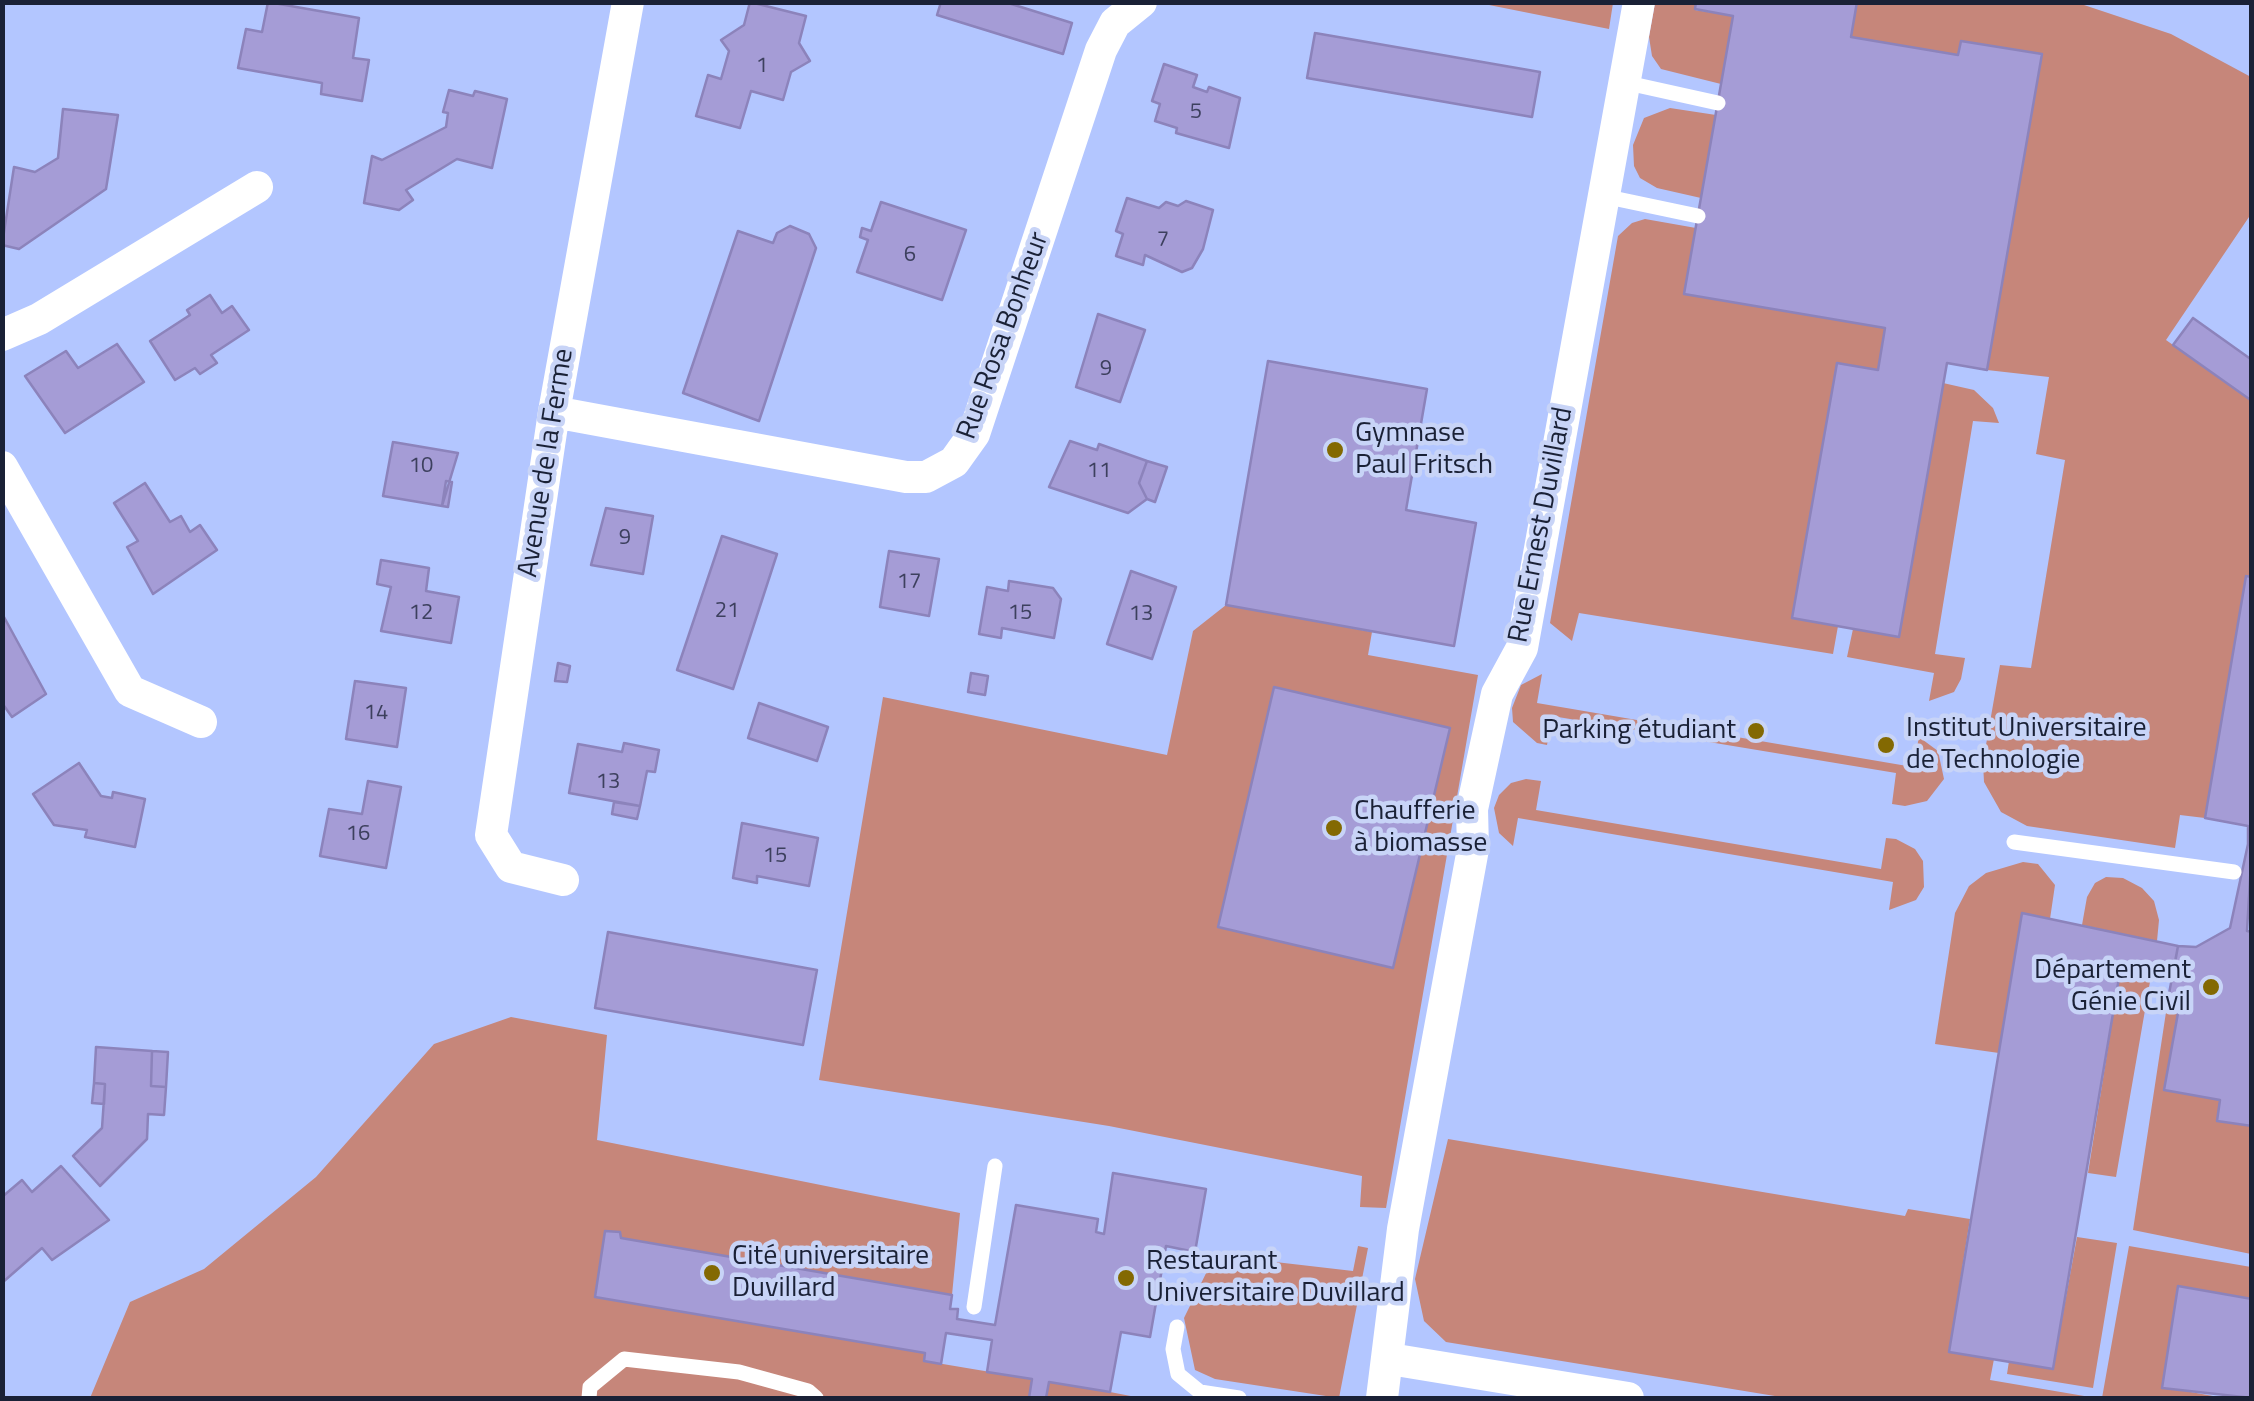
<!DOCTYPE html>
<html>
<head>
<meta charset="utf-8">
<style>
	body { margin:0 }
	#map { position:relative; width:2254px; height:1401px; overflow:hidden; background:#b3c6ff; font-family:"Titillium Web",sans-serif }
	canvas { display:block }
	.frame { position:absolute; inset:0; border:5px solid #1a2136; pointer-events:none }
</style>
</head>
<body>
<div id="map">
<canvas width="2254" height="1401"></canvas>
<div class="frame"></div>
</div>
<script>
const c = document.querySelector('canvas').getContext('2d');
c.lineJoin = 'round';
function fillPath(path, color) { c.fillStyle = color; c.fill(path, 'evenodd'); }
const poly = rows => new Path2D(rows.map(r => 'M' + r).join(''));
function stroke(path, color, width, dash) { c.strokeStyle = color; c.lineWidth = width; c.lineCap = dash ? 'butt' : 'round'; c.setLineDash(dash || []); c.stroke(path); }
function label(font, color, halo, rows, align = 'center') {
  c.font = font + ' "Titillium Web",sans-serif'; c.lineWidth = 9; c.setLineDash([]); c.textBaseline = 'middle'; c.strokeStyle = halo; c.fillStyle = color; for (const [text, x, y, turn = 0] of rows) {
    c.save(); c.translate(x, y); c.rotate((+turn || 0) * Math.PI / 180); c.textAlign = isNaN(turn) ? turn : align; if (halo) c.strokeText(text, 0, 0); c.fillText(text, 0, 0); c.restore();
  }
}
const green = poly([
	[1479,3,1613,3,1609,29],
	[1655,3,1696,3,1695,10,1733,16,1721,84,1661,69,1652,56,1649,37],
	[1857,3,2078,3,2171,34,2251,77,2251,214,2166,340,2252,401,2251,577,2246,576,2205,818,2180,815,2175,848,2027,826,2001,812,1984,782,1983,762,2000,665,2031,668,2065,460,2036,454,2049,377,1987,370,2042,55,1962,41,1958,55,1851,37],
	[1670,108,1716,115,1701,198,1657,188,1640,178,1634,166,1633,145,1644,118],
	[1645,219,1696,228,1685,294,1885,328,1878,370,1837,363,1792,618,1838,626,1833,654,1579,613,1572,641,1550,623,1618,236,1632,223],
	[1943,383,1974,390,1993,408,1999,423,1973,421,1935,654,1965,658,1961,679,1954,692,1929,701,1934,673,1847,657,1853,629,1899,636],
	[1226,605,1372,632,1368,655,1478,675,1386,1208,1360,1207,1362,1176,1109,1126,819,1080,883,697,1167,755,1193,631],
	[1542,674,1537,703,1913,767,1919,737,1938,751,1944,779,1927,801,1905,806,1892,804,1896,773,1552,716,1547,745,1537,743,1513,722,1512,708,1521,685],
	[1526,779,1541,781,1536,810,1881,869,1886,838,1896,839,1915,849,1923,861,1924,887,1916,900,1889,910,1893,882,1518,818,1513,846,1499,833,1494,808,1499,795,1511,783],
	[2023,862,2038,864,2055,885,2050,919,2023,913,1999,1053,1935,1044,1955,913,1969,886,1986,873],
	[2106,877,2123,878,2142,888,2154,901,2159,920,2157,941,2082,925,2087,897,2095,883],
	[2121,966,2152,970,2116,1177,2088,1173],
	[2168,999,2180,1002,2164,1090,2220,1100,2218,1120,2251,1126,2251,1254,2133,1230],
	[511,1017,607,1035,597,1140,960,1213,952,1295,621,1238,620,1232,605,1231,596,1297,925,1353,925,1361,1032,1379,1029,1398,90,1398,130,1302,204,1269,316,1177,434,1044],
	[1448,1139,1905,1216,1908,1209,1970,1219,1949,1351,1994,1359,1990,1380,2096,1398,1787,1398,1446,1342,1424,1321,1415,1279],
	[2077,1237,2117,1243,2093,1388,2007,1374,2009,1361,2053,1368],
	[1358,1246,1368,1248,1339,1398,1215,1379,1195,1370,1184,1318,1215,1255,1353,1271],
	[2129,1246,2251,1267,2251,1299,2179,1287,2163,1387,2224,1398,2102,1398],
	[1049,1382,1110,1392,1141,1398,1046,1398]
]);
const building = poly([
	[268,2,359,18,353,58,369,60,362,101,321,94,322,83,238,68,246,29,262,32,268,2],
	[750,2,806,16,799,43,810,61,791,72,783,100,751,91,740,128,696,116,708,75,721,79,729,51,721,40,744,25,750,2],
	[941,2,1005,2,1072,23,1063,54,937,15,941,2],
	[1696,2,1857,2,1851,37,1958,55,1961,41,2042,54,1987,370,1947,363,1899,637,1792,618,1837,363,1878,370,1885,328,1684,294,1733,16,1695,9,1696,2],
	[1315,33,1540,72,1532,117,1307,78,1315,33],
	[1164,64,1197,75,1193,87,1207,92,1209,87,1240,98,1229,148,1176,133,1177,128,1155,121,1160,104,1152,101,1164,64],
	[449,90,473,96,475,91,507,99,492,168,457,159,406,190,413,200,399,210,364,203,372,156,382,160,446,127,448,113,443,112,449,90],
	[63,109,118,115,106,189,19,249,2,245,14,167,35,172,58,158,63,109],
	[1127,198,1159,208,1166,202,1178,206,1186,201,1213,210,1203,249,1192,268,1182,272,1145,255,1143,265,1116,256,1123,234,1116,231,1127,198],
	[881,202,966,230,942,300,857,272,868,240,860,237,862,228,871,231,881,202],
	[790,226,809,234,816,248,759,421,683,393,738,231,773,243,777,233,790,226],
	[210,295,222,313,232,306,249,330,211,355,217,363,200,374,195,368,175,380,150,341,190,315,187,310,210,295],
	[1098,314,1145,330,1120,402,1076,387,1098,314],
	[2193,318,2252,360,2252,401,2173,345,2193,318],
	[117,344,144,382,65,433,25,376,66,351,78,368,117,344],
	[1268,361,1427,389,1406,510,1476,523,1454,646,1226,605,1268,361],
	[1070,441,1097,450,1099,444,1147,461,1139,483,1147,499,1128,513,1049,487,1070,441],
	[393,442,458,453,442,506,383,496,393,442],
	[1147,461,1167,467,1155,502,1147,499,1139,483,1147,461],
	[446,481,452,482,448,507,442,506,446,481],
	[145,483,170,522,181,516,190,532,200,525,217,550,153,594,127,547,138,541,114,503,145,483],
	[606,508,653,516,643,574,591,565,606,508],
	[722,536,777,554,733,689,677,670,722,536],
	[889,551,939,559,929,616,880,607,889,551],
	[381,560,429,568,426,591,459,597,451,643,381,631,391,587,377,584,381,560],
	[1131,571,1176,587,1152,659,1107,644,1131,571],
	[2246,576,2252,577,2252,845,2248,844,2248,826,2205,818,2246,576],
	[1009,581,1053,588,1061,599,1054,638,1002,628,1001,638,979,634,987,587,1008,591,1009,581],
	[4,617,46,694,12,717,2,703,4,617],
	[558,663,570,666,567,682,555,681,558,663],
	[971,673,988,676,985,695,968,692,971,673],
	[355,681,406,688,397,747,346,739,355,681],
	[1274,687,1450,728,1393,968,1218,927,1274,687],
	[759,703,828,727,817,761,748,738,759,703],
	[624,743,659,750,655,772,647,771,640,806,569,793,578,744,622,752,624,743],
	[79,763,101,796,112,798,113,792,145,799,135,847,85,837,87,830,54,825,33,794,79,763],
	[368,781,401,787,386,868,320,856,329,809,362,814,368,781],
	[614,802,640,806,637,819,612,814,614,802],
	[742,823,818,838,809,886,757,876,757,883,733,878,742,823],
	[2248,844,2252,845,2247,931,2252,932,2252,1126,2217,1121,2220,1100,2164,1090,2180,1002,2168,999,2178,946,2196,947,2230,928,2248,844],
	[2022,913,2178,946,2173,974,2121,966,2053,1369,1949,1352,2022,913],
	[608,932,817,970,803,1045,595,1008,608,932],
	[96,1047,152,1051,151,1086,166,1087,164,1115,148,1114,147,1139,100,1186,73,1156,102,1128,105,1084,94,1083,96,1047],
	[152,1051,168,1052,166,1087,151,1086,152,1051],
	[94,1083,105,1084,104,1104,92,1103,94,1083],
	[61,1166,109,1220,52,1260,42,1248,3,1282,2,1197,22,1180,32,1192,61,1166],
	[1113,1173,1206,1189,1195,1252,1166,1246,1150,1337,1121,1332,1110,1392,1049,1382,1046,1398,1029,1398,1032,1379,987,1372,992,1340,946,1333,941,1364,924,1361,925,1353,595,1297,605,1231,620,1232,621,1238,952,1295,950,1309,958,1309,957,1319,995,1325,1016,1205,1098,1219,1096,1232,1104,1234,1113,1173],
	[2178,1286,2252,1299,2252,1398,2162,1388,2178,1286]
]);
const service = poly([
	[1623,82,1718,103],
	[1603,196,1698,216],
	[2014,842,2234,872],
	[974,1307,995,1166],
	[1177,1327,1173,1349,1178,1374,1200,1392,1239,1398],
	[589,1398,590,1387,624,1359,739,1372,808,1391,816,1398]
]);
const minor = poly([
	[2,335,39,319,257,187],
	[554,412,906,477,926,477,954,462,974,434,1101,50,1115,23,1141,2],
	[2,467,130,691,201,722],
	[563,880,511,867,491,835,554,412,628,2],
	[1390,1359,1628,1398],
	[1382,1398,1403,1229,1473,849,1472,809,1497,694,1522,648,1639,2]
]);
const markers = [
	[1335,450,10,"#836902"],
	[1756,731,10,"#836902"],
	[1886,745,10,"#836902"],
	[1334,828,10,"#836902"],
	[2211,987,10,"#836902"],
	[712,1273,10,"#836902"],
	[1126,1278,10,"#836902"]
];
const numberNames = [
	["1",762,67],
	["5",1196,113],
	["7",1163,241],
	["6",910,256],
	["9",1106,370],
	["10",421,467],
	["11",1099,472],
	["9",625,539],
	["17",909,583],
	["21",727,612],
	["12",421,614],
	["15",1020,614],
	["13",1141,615],
	["14",376,714],
	["13",608,783],
	["16",358,835],
	["15",775,857]
];
const streetNames = [
	["Rue Rosa Bonheur",1004,336,-70],
	["Avenue de la Ferme",547,463,-81],
	["Rue Ernest Duvillard",1542,525,-79]
];
const poiNames = [
	["Gymnase",1355,434],
	["Paul Fritsch",1355,466],
	["Institut Universitaire",1906,729],
	["de Technologie",1906,761],
	["Parking étudiant",1736,731,"right"],
	["Chaufferie",1354,812],
	["à biomasse",1354,844],
	["Département",2191,971,"right"],
	["Génie Civil",2191,1003,"right"],
	["Cité universitaire",732,1257],
	["Duvillard",732,1289],
	["Restaurant",1146,1262],
	["Universitaire Duvillard",1146,1294]
];
fillPath(green, '#c6867a');
fillPath(building, '#a59cd6');
stroke(building, '#8c83bb', 2.5);
stroke(service, '#fff', 15);
stroke(minor, '#fff', 32);
for (const [x, y, r, color] of markers) { const dot = new Path2D(); dot.arc(x, y, r, 0, 2 * Math.PI); c.fillStyle = color; c.fill(dot); stroke(dot, '#c8d4f7', 4); }
label('22px', '#3d405e', null, numberNames);
label('28px', '#1a2136', '#c8d4f7', streetNames);
label('28px', '#1a2136', '#c8d4f7', poiNames, 'left');
</script>
</body>
</html>
